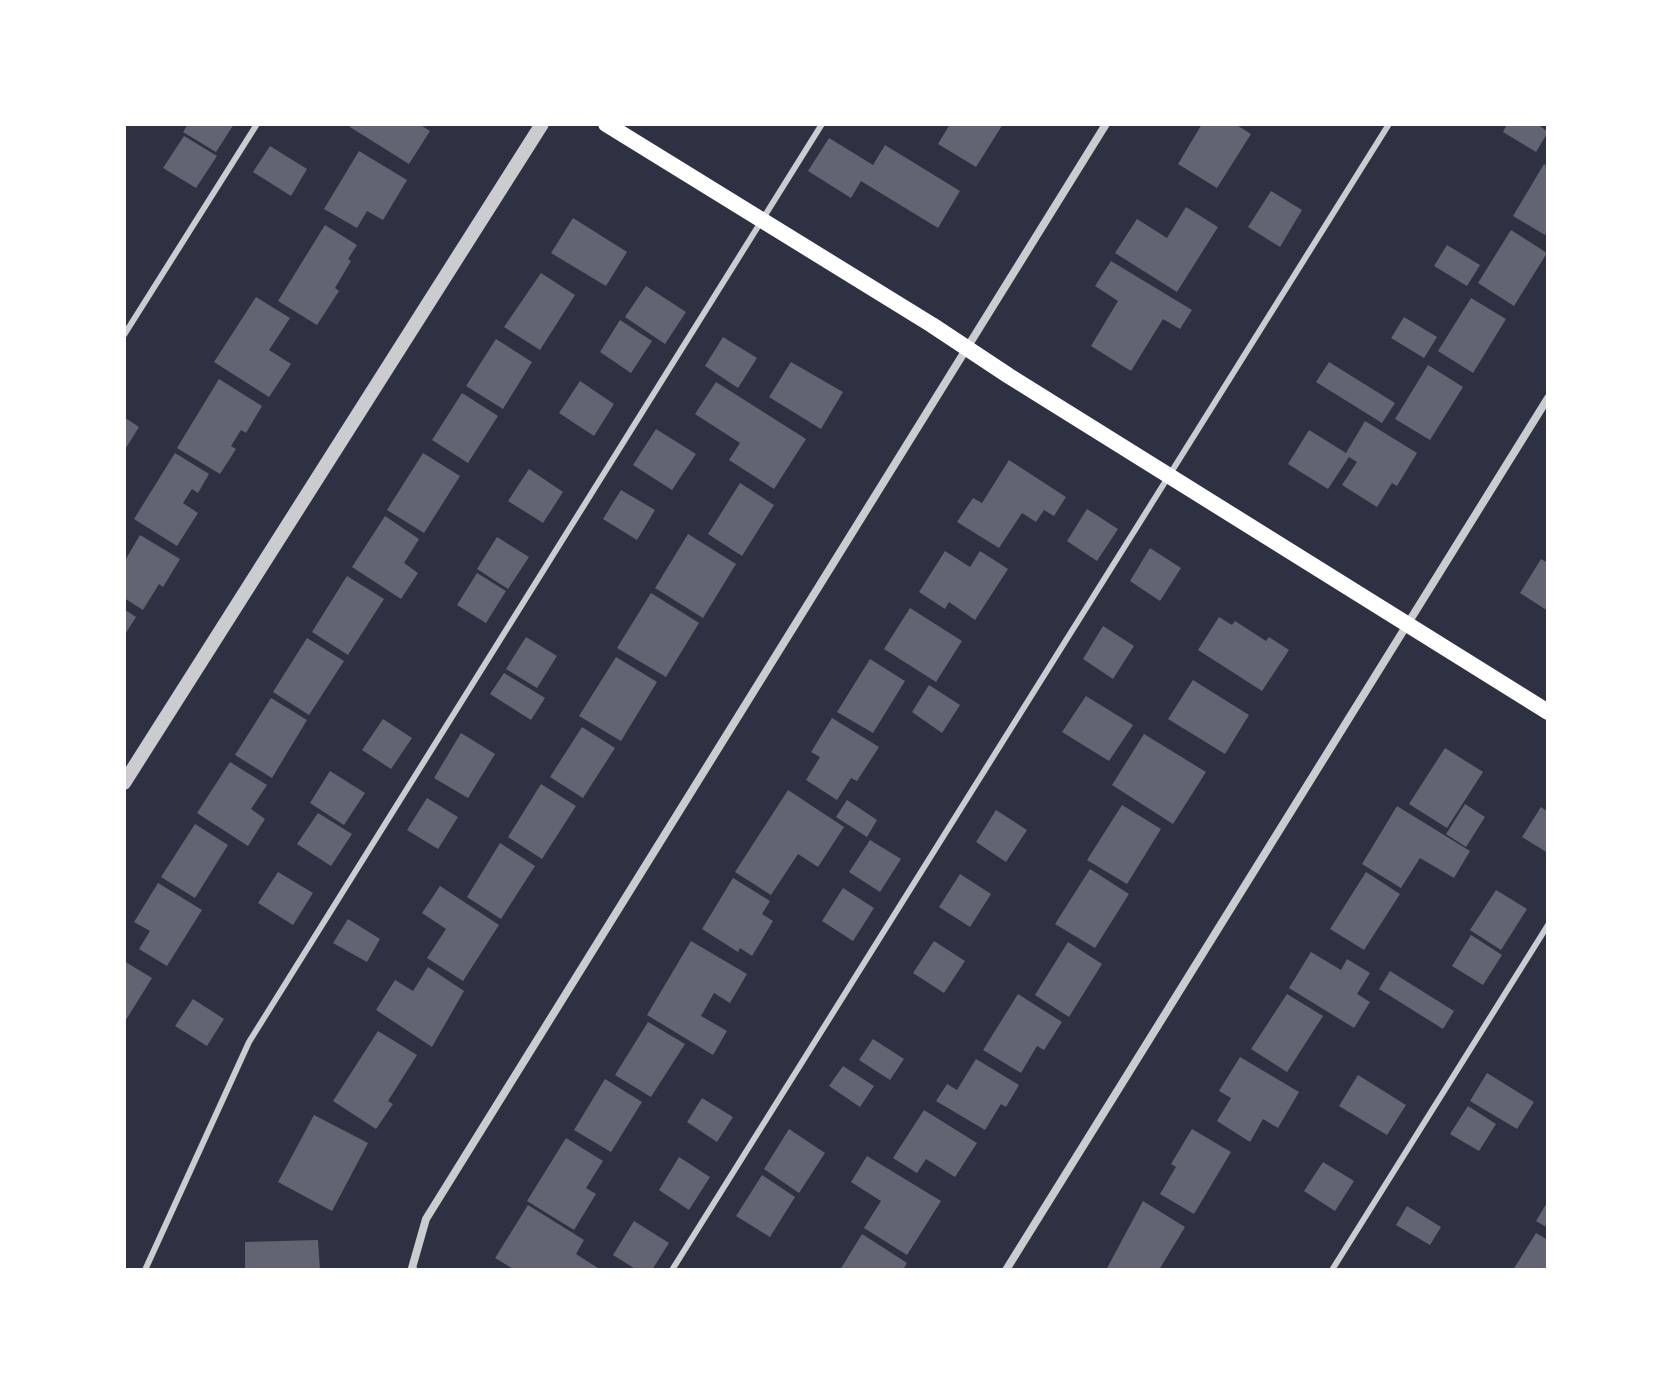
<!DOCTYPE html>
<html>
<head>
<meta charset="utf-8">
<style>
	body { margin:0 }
	#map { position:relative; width:1672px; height:1394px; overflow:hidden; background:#2d3142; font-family:Spectral,serif }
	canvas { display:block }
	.frame { position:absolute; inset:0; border:126px solid #fff; pointer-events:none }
</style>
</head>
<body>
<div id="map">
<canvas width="1672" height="1394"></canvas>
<div class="frame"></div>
</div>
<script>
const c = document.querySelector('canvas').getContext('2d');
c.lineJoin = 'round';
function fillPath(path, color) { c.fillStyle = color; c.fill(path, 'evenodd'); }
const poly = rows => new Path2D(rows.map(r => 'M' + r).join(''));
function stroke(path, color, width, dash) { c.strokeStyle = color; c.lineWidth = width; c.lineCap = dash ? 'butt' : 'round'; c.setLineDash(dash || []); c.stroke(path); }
const building = poly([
	[188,124,234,124,216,152,183,132],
	[351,124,419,124,430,131,409,164,350,127],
	[950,124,1003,124,976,167,938,144],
	[1202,124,1235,124,1251,134,1217,188,1178,164],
	[1507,124,1537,124,1548,132,1536,152,1503,132],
	[184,136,217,156,196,188,163,168],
	[829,138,873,165,885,145,960,191,938,228,861,181,851,198,808,171],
	[270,146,307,169,291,196,253,172],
	[359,151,407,180,383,220,367,211,357,228,324,209],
	[1544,164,1548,166,1548,231,1545,235,1513,216],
	[1271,191,1302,210,1280,247,1248,227],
	[1186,207,1218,227,1177,292,1115,253,1137,219,1167,238],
	[573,218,627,252,606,286,551,253],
	[325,225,357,245,348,259,351,261,335,288,339,291,317,325,278,301],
	[1511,230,1547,253,1514,306,1478,283],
	[1447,245,1480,265,1467,286,1434,266],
	[1111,261,1192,310,1180,329,1163,319,1131,371,1091,346,1118,301,1095,286],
	[541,273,575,295,540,350,504,327],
	[646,286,686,312,665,344,625,317],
	[256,297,290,318,269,350,291,364,269,397,214,362],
	[1471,298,1506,319,1473,373,1438,351],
	[1404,317,1437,337,1424,358,1391,338],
	[620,320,652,341,631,373,600,352],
	[723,337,757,358,738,388,705,366],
	[496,339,532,362,503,409,466,386],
	[791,362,843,392,821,429,769,397],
	[1329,362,1395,403,1382,423,1316,382],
	[1428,365,1463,387,1430,440,1395,419],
	[219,379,262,406,246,433,241,430,231,446,236,449,220,474,177,448],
	[580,381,614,404,594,436,559,413],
	[716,382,806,439,774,489,729,460,740,443,695,414],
	[462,393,498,416,468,463,432,440],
	[124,417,139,427,124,451],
	[1365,421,1417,453,1397,486,1392,483,1377,507,1342,485,1357,462,1349,457,1328,489,1288,464,1309,430,1346,453],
	[656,429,696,454,672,490,633,465],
	[175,453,209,474,198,493,192,489,183,503,198,513,177,546,134,519],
	[423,453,460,476,424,533,387,510],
	[1009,460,1066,497,1054,516,1044,510,1036,522,1022,513,999,548,957,522,973,498,982,503],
	[529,469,563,492,543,523,508,501],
	[740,483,774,505,742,556,708,534],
	[621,490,655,510,637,540,603,519],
	[1087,509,1118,529,1097,561,1067,541],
	[385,516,419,539,404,563,418,573,401,599,352,567],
	[688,534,736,564,703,618,655,588],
	[140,535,180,559,163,587,159,584,143,610,124,598,124,562],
	[497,537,529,557,508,589,477,569],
	[1150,548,1181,568,1160,601,1130,581],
	[945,551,970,567,980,551,1008,569,975,620,949,602,945,609,919,592],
	[1541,559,1548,563,1548,611,1520,593],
	[477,573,506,591,486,623,457,605],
	[347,576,384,599,348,655,312,632],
	[651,593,699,623,666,677,617,648],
	[910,608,962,641,936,682,884,649],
	[124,609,136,617,124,636],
	[1219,617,1232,625,1235,621,1266,641,1269,637,1289,650,1262,691,1198,650],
	[1103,626,1134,646,1113,679,1083,659],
	[526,637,557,656,537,688,506,669],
	[307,638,344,661,309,715,273,692],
	[616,657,657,682,621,741,579,716],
	[870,659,905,681,873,733,837,712],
	[504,673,545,698,531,720,490,694],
	[1193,680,1249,715,1225,754,1168,719],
	[929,685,960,705,942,733,912,712],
	[1086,696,1133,725,1109,761,1062,732],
	[271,698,307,720,272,778,235,755],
	[832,718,879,747,857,781,851,778,837,800,806,780,820,757,811,752],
	[383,719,412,738,391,769,362,750],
	[582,727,615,748,583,798,550,777],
	[461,733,495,754,468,798,434,778],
	[1144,734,1206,772,1173,824,1112,785],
	[1445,748,1483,772,1447,828,1409,804],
	[230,762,267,785,251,809,265,819,248,846,197,813],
	[330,771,365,793,344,825,310,803],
	[541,784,576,806,542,859,508,837],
	[788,790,844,827,818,867,798,854,771,895,735,872],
	[427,798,458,817,438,849,407,830],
	[847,800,877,820,867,837,836,817],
	[1465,804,1485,817,1466,847,1446,834],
	[1122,805,1161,829,1127,884,1087,860],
	[1397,806,1470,851,1454,878,1420,858,1401,888,1362,864],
	[1541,807,1548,812,1548,853,1522,837],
	[996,810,1027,830,1006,862,976,842],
	[318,813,352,834,331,866,297,844],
	[195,824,228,845,195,898,161,877],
	[870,840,901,859,880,892,849,872],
	[500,843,535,866,501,919,467,897],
	[1090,869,1129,894,1095,948,1055,924],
	[278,872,313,893,293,925,258,903],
	[1366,872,1400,894,1364,950,1330,929],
	[960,874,991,894,970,927,939,907],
	[733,878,770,901,762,914,773,921,752,956,740,948,738,952,702,929],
	[158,883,202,910,167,966,139,949,150,931,134,922],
	[440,886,499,925,463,981,427,958,446,929,422,913],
	[843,888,874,908,853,941,822,921],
	[1496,890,1527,909,1501,950,1470,930],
	[348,919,380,939,367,962,333,943],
	[1471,935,1502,955,1483,985,1452,966],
	[691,941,747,974,730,1003,714,993,701,1016,727,1031,713,1055,647,1015],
	[934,941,965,961,944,993,913,973],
	[1068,942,1102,964,1069,1017,1035,995],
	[1311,952,1341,970,1347,959,1370,973,1357,994,1370,1002,1354,1028,1289,988],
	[124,961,152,978,124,1023],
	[428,967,464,991,432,1047,376,1010,395,980,413,991],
	[1390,971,1454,1011,1443,1029,1379,989],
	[1018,994,1062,1022,1044,1050,1037,1046,1021,1073,983,1050],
	[1287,994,1323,1016,1287,1072,1251,1049],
	[193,999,224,1019,207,1046,175,1026],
	[648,1022,685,1044,651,1097,615,1075],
	[378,1031,417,1055,388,1101,393,1104,376,1129,333,1101],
	[873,1039,904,1059,890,1080,859,1060],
	[1240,1057,1299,1092,1278,1128,1263,1119,1250,1142,1217,1121,1231,1098,1219,1091],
	[976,1059,1019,1085,1006,1107,1001,1104,985,1130,936,1101,947,1084,957,1090],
	[843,1066,874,1086,860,1107,829,1086],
	[1487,1073,1534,1102,1517,1129,1470,1101],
	[1358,1075,1406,1105,1387,1135,1339,1106],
	[605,1079,642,1102,611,1152,574,1130],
	[702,1098,733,1117,717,1142,687,1122],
	[1468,1106,1496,1124,1479,1151,1450,1134],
	[924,1110,977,1143,955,1177,926,1159,917,1173,893,1158],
	[314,1115,368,1143,332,1211,278,1182],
	[789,1129,825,1153,799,1193,764,1169],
	[1192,1129,1231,1152,1194,1214,1160,1194,1176,1167,1171,1164],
	[566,1138,603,1161,586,1188,596,1194,574,1230,527,1201],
	[867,1156,941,1201,907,1255,864,1228,881,1201,851,1182],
	[679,1157,710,1177,689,1210,659,1190],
	[1323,1162,1354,1181,1335,1211,1304,1191],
	[762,1175,795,1197,770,1237,736,1216],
	[1143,1201,1185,1227,1159,1270,1106,1270],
	[1548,1201,1548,1228,1536,1221],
	[528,1205,584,1240,576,1254,601,1270,515,1270,495,1258],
	[1407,1206,1441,1227,1430,1245,1396,1225],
	[634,1221,669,1243,652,1270,637,1270,613,1255],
	[1536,1233,1548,1240,1548,1270,1513,1270],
	[862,1234,907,1263,903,1270,840,1270],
	[318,1240,320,1270,245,1270,245,1242]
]);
const service = poly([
	[124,335,257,124],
	[145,1270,249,1042,822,124],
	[672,1270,1389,124],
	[1332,1270,1548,925]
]);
const minor = poly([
	[414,1270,412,1268,426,1219,1106,124],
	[1006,1270,1548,398]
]);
const tertiary = poly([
	[124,783,542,124]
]);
const secondary = poly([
	[606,124,932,325,1009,376,1548,712]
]);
fillPath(building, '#626471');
stroke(service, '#caccd0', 6);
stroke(minor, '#caccd0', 8);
stroke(tertiary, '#caccd0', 14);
stroke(secondary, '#fff', 16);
</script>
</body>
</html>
